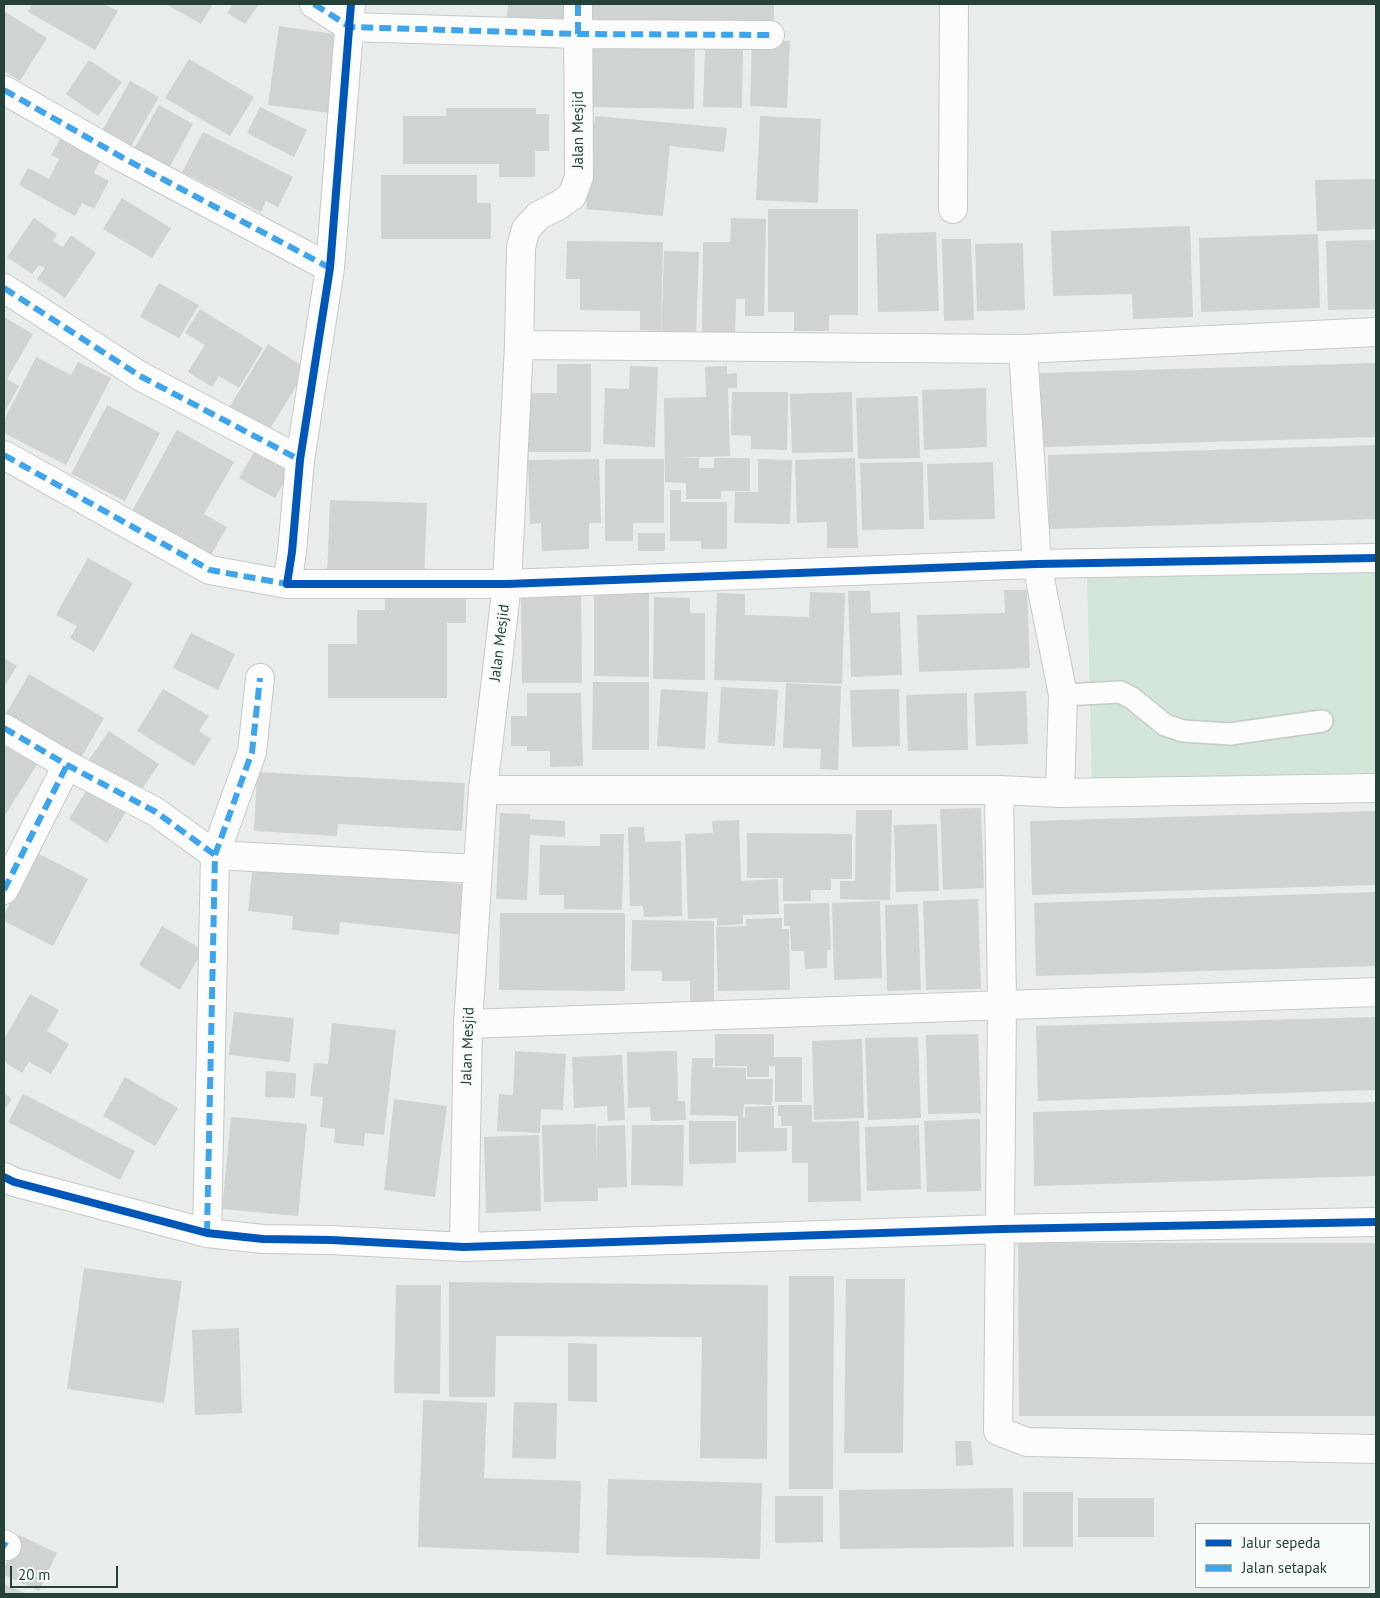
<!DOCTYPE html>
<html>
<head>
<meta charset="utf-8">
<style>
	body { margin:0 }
	#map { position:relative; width:1380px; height:1598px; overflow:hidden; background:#e8edeb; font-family:"PT Sans",sans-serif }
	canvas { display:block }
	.frame { position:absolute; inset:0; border:5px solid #24423a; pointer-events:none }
	.legend { position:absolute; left:1195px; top:1523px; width:175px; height:65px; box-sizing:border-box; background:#f7fbf9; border:1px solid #a3b1ad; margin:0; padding:6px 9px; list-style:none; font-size:15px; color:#24423a }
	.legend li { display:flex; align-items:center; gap:10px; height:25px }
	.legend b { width:25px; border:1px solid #a3b1ad }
	.scale { position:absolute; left:10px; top:1566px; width:108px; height:22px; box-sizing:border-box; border:2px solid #24423a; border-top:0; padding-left:6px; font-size:15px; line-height:18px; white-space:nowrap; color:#24423a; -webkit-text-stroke:4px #f7fbf9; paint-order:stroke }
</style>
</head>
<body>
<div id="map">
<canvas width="1380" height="1598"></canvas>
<div class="frame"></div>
<ul class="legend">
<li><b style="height:6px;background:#0057b8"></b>Jalur sepeda</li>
<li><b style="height:6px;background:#3ea4ec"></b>Jalan setapak</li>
</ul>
<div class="scale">20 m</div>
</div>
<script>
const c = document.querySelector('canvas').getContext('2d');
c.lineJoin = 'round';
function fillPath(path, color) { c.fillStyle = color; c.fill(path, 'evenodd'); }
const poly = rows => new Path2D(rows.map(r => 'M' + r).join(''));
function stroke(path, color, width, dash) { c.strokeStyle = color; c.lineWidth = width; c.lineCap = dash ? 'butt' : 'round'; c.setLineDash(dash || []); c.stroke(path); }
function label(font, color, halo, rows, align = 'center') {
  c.font = font + ' "PT Sans",sans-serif'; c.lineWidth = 4; c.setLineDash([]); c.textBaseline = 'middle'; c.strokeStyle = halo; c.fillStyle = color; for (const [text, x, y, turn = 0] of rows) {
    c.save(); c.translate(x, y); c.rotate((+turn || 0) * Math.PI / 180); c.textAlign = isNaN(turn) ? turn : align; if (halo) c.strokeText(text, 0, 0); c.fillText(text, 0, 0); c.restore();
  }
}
const green = poly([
	[1376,571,1376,782,1092,787,1087,576]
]);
const building = poly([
	[32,4,104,4,118,11,95,50,28,12],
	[166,4,213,4,201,24],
	[233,4,259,4,245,24,227,13],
	[508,4,564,4,564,24,506,29],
	[586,4,774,4,774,27,586,26],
	[4,11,47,38,20,81,4,71],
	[279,26,341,35,330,113,268,105],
	[587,36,695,38,694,109,586,107],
	[752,39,790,41,787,108,750,106],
	[705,47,743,48,742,108,703,107],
	[189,59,254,97,230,136,165,98],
	[89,60,122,82,98,116,66,94],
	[130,81,159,97,127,153,98,138],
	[159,105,193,124,169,168,134,149],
	[260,107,307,130,294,157,247,133],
	[446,108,536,108,536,114,549,114,549,151,535,151,535,177,499,177,499,164,403,164,403,116,446,116],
	[595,116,727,128,724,152,670,146,663,216,586,209],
	[760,116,821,119,818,203,756,200],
	[64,132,104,153,94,173,109,181,94,209,82,203,75,216,19,185,28,168,49,179,59,159,51,155],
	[203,132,293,177,278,207,266,201,261,212,182,172],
	[381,175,477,175,477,203,491,203,491,239,381,239],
	[1376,179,1376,229,1317,231,1315,180],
	[122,198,171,228,152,258,103,229],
	[768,209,858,209,858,315,829,315,829,331,794,331,794,312,768,312],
	[34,218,57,234,53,241,63,247,71,235,96,253,65,298,37,279,45,268,39,265,32,274,7,257],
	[731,218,766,219,764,316,745,316,745,299,736,299,735,338,702,337,703,242,730,242],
	[1190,226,1193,317,1133,319,1132,294,1053,296,1051,231],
	[936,232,939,311,878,312,876,234],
	[1318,234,1320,308,1201,312,1199,238],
	[942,239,971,239,974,320,944,321],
	[1376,240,1376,309,1328,310,1326,241],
	[567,241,663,242,661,331,640,330,640,311,580,310,580,279,566,279],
	[1023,243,1025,310,977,311,975,244],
	[664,251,699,252,696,339,661,338],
	[159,283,199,305,179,338,140,317],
	[200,309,263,348,239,388,219,376,212,387,188,372,205,345,185,333],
	[4,317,33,334,7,379,19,386,4,413],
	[268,344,307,369,266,435,227,411],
	[36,357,71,375,78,362,111,378,66,465,4,433,4,420],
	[1376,363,1376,437,1043,447,1040,373],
	[557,364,591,364,591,452,524,452,524,393,557,393],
	[630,366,658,367,655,447,603,444,605,388,629,389],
	[727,366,727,374,737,373,737,388,728,388,730,456,676,458,699,458,699,468,714,468,714,458,750,458,750,491,721,491,721,499,686,499,686,483,665,482,664,398,706,397,705,367],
	[986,388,987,447,924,450,922,390],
	[732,392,788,392,787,450,751,449,751,436,731,435],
	[852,392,853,452,792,453,790,394],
	[918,396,920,458,858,459,856,398],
	[107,405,160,433,125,501,71,474],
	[177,430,234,462,204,514,227,527,211,555,132,511],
	[259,443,295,464,275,498,239,478],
	[1376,445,1376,519,1049,529,1048,455],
	[855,458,858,548,827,548,827,522,797,523,795,460],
	[599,459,601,523,589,523,589,549,542,551,541,523,530,524,528,460],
	[605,459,664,459,664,523,633,523,633,541,605,541],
	[758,459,792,460,790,524,734,523,735,492,758,492],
	[923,462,924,529,862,530,860,463],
	[993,462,995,519,929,520,927,464],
	[670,490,681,490,681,502,727,502,727,549,701,549,701,541,670,541],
	[330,500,427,503,424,582,327,578],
	[638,533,665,533,665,551,638,551],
	[88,558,133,583,94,652,70,638,77,626,56,615],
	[1004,590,1027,590,1030,668,919,672,917,615,1005,613],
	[594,591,649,591,649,677,594,676],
	[848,591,870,591,871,613,900,612,902,675,851,677],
	[521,592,581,592,582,683,522,683],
	[810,592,845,593,842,684,714,680,717,593,745,594,745,615,809,617],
	[654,597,690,598,690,613,705,613,705,680,653,679],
	[385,599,466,599,466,623,447,623,447,698,328,698,328,644,357,644,357,610,385,610],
	[191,633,235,654,218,690,173,668],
	[4,658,17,666,4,687],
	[29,674,104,718,79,761,4,717],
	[593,682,649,682,649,750,592,750],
	[786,683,841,686,838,770,820,769,821,749,783,748],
	[721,687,778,690,775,746,718,743],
	[163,689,209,716,199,731,211,739,194,766,137,731],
	[661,689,708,692,705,749,657,746],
	[899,689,900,746,852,747,850,690],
	[1026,691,1028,744,976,746,974,693],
	[527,693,581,693,583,766,550,767,550,751,527,751,527,746,511,746,511,716,527,716],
	[967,693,968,750,908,751,906,695],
	[109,731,159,764,136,798,86,764],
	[4,741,38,763,4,817],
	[257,772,465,783,462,831,338,824,337,836,254,831],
	[91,783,129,807,107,843,69,819],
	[981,808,984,888,943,890,940,809],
	[856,810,892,810,890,900,840,899,840,881,855,881],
	[1376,811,1376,885,1032,895,1030,821],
	[500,813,530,814,530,819,565,821,565,837,530,835,527,900,496,899],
	[739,820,741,881,778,879,779,914,743,915,743,924,717,926,717,918,688,919,685,834,713,833,712,821],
	[937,824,939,891,896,892,894,825],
	[628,827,644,827,645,842,681,841,682,916,644,917,643,906,630,906],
	[747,833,852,834,852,879,831,879,831,890,811,890,811,901,783,901,783,878,747,878],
	[600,834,624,834,622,910,564,909,564,895,539,895,540,845,600,846],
	[37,853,88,879,53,946,4,921,4,915],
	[253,863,471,885,465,935,340,922,339,935,292,930,293,916,248,911],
	[1376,892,1376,966,1036,976,1034,903],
	[978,899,981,989,926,990,923,901],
	[880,901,882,978,834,980,832,903],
	[829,903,831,950,827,950,827,968,805,969,804,951,791,951,790,926,784,926,784,904],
	[918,904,921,990,887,991,885,905],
	[500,913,625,913,625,991,499,990],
	[782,918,782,929,789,929,790,990,718,991,716,927,746,926,746,919],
	[632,920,714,921,714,1002,690,1002,690,981,662,981,662,971,631,971],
	[162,926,203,950,180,990,139,965],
	[30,994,59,1010,47,1031,69,1044,51,1074,29,1062,22,1073,4,1062,4,1039],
	[234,1012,294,1018,290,1062,229,1055],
	[1376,1017,1376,1090,1038,1101,1036,1026],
	[332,1023,396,1030,384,1135,365,1133,364,1146,334,1143,335,1129,320,1127,323,1097,310,1096,314,1063,328,1064],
	[715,1034,774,1034,774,1057,802,1057,802,1102,775,1102,775,1066,769,1066,769,1077,747,1077,747,1066,715,1066],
	[978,1034,981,1113,928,1114,926,1035],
	[918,1037,921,1118,868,1120,865,1038],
	[862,1039,864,1118,814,1120,812,1041],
	[515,1051,566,1054,563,1110,541,1109,540,1133,497,1131,499,1094,513,1095],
	[677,1051,678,1101,685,1101,686,1120,651,1121,650,1107,628,1108,627,1052],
	[622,1055,625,1120,608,1121,607,1106,574,1108,572,1057],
	[692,1058,714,1058,712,1067,746,1068,746,1079,773,1079,772,1105,744,1104,743,1117,745,1117,745,1107,774,1106,774,1128,787,1128,787,1151,738,1152,738,1116,690,1115],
	[266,1071,296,1073,295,1098,265,1097],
	[125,1077,178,1108,155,1146,103,1116],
	[4,1093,12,1099,4,1110],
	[23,1094,135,1151,120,1180,8,1122],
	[394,1099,447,1106,435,1197,384,1190],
	[1376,1102,1376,1176,1034,1186,1033,1112],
	[778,1105,812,1105,812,1122,859,1121,861,1201,808,1202,808,1163,792,1163,792,1126,781,1126,781,1116,778,1116],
	[231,1117,307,1124,298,1216,222,1209],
	[980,1119,981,1191,927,1192,924,1121],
	[689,1121,736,1121,736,1163,689,1164],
	[596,1124,597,1163,597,1126,625,1125,627,1187,598,1188,598,1201,544,1202,542,1125],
	[632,1125,684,1125,683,1186,631,1185],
	[919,1125,921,1189,867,1191,865,1127],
	[539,1135,541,1211,486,1213,484,1137],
	[1018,1243,1376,1243,1376,1416,1019,1416],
	[84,1268,182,1281,164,1403,67,1389],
	[789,1276,834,1276,833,1489,789,1489],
	[846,1279,905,1279,903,1453,844,1453],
	[449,1282,768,1285,767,1459,700,1458,702,1337,496,1336,495,1397,449,1397],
	[396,1285,441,1285,440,1394,394,1393],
	[239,1328,242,1413,195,1415,192,1330],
	[568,1343,597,1344,597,1402,568,1401],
	[423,1400,487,1403,484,1478,581,1481,579,1553,418,1547],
	[514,1402,557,1403,556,1459,512,1458],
	[955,1441,971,1441,973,1465,956,1466],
	[608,1479,762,1483,760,1559,606,1555],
	[1013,1488,1014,1547,840,1549,839,1490],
	[1023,1492,1073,1492,1073,1547,1023,1547],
	[775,1496,823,1496,823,1542,775,1543],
	[1078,1498,1154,1498,1154,1537,1078,1537],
	[19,1535,57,1553,39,1591,4,1575,4,1569],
	[4,1584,27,1594,4,1594]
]);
const lane = poly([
	[1063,695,1120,692,1132,698,1165,725,1183,731,1199,732,1230,734,1322,721]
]);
const street = poly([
	[314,4,350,27,578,34,770,35],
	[351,4,330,268,300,460,292,552,287,584,507,584,1037,564,1376,558],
	[4,90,125,159,330,268],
	[953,209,954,4],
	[4,288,140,376,300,460],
	[519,345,1023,349,1376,332],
	[1023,349,1037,564,1063,695,1060,793],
	[4,455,210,570,287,584],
	[4,728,67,765,156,812,215,855,477,869],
	[483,790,999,790,1060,793,1376,788],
	[999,790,1002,1006,998,1431,1027,1442,1376,1449],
	[4,890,67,765],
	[468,1024,1376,992],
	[4,1177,14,1182,207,1233,263,1239,331,1240,464,1247,1001,1229,1376,1222],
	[207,1233,215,855,252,752,260,678],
	[464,1247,468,1024,483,790,507,584,519,345,521,247,526,229,538,216,559,205,572,196,579,177,578,4],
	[4,1544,7,1546]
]);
const quiet = poly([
	[314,4,350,27,578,34,770,35],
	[578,4,578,34],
	[4,90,125,159,330,268],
	[4,288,140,376,300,460],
	[4,455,210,570,287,584],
	[4,728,67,765,156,812,215,855],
	[4,890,67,765],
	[207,1233,215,855,252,752,260,678],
	[4,1544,7,1546]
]);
const cycleway = poly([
	[351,4,330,268,300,460,292,552,287,584,507,584,1037,564,1376,558],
	[4,1177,14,1182,207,1233,263,1239,331,1240,464,1247,1001,1229,1376,1222]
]);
const streetNames = [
	["Jalan Mesjid",579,130,-90],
	["Jalan Mesjid",500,643,-83],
	["Jalan Mesjid",468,1046,-88]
];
fillPath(green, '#d1e6d8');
fillPath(building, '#cfd4d2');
stroke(lane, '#c5cac8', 24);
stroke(street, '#c5cac8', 30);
stroke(lane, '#fcfcfc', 21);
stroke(street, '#fcfcfc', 28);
stroke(quiet, '#3ea4ec', 6, [12, 6]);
stroke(cycleway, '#0057b8', 8);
label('15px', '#24423a', '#f7fbf9', streetNames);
</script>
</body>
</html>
